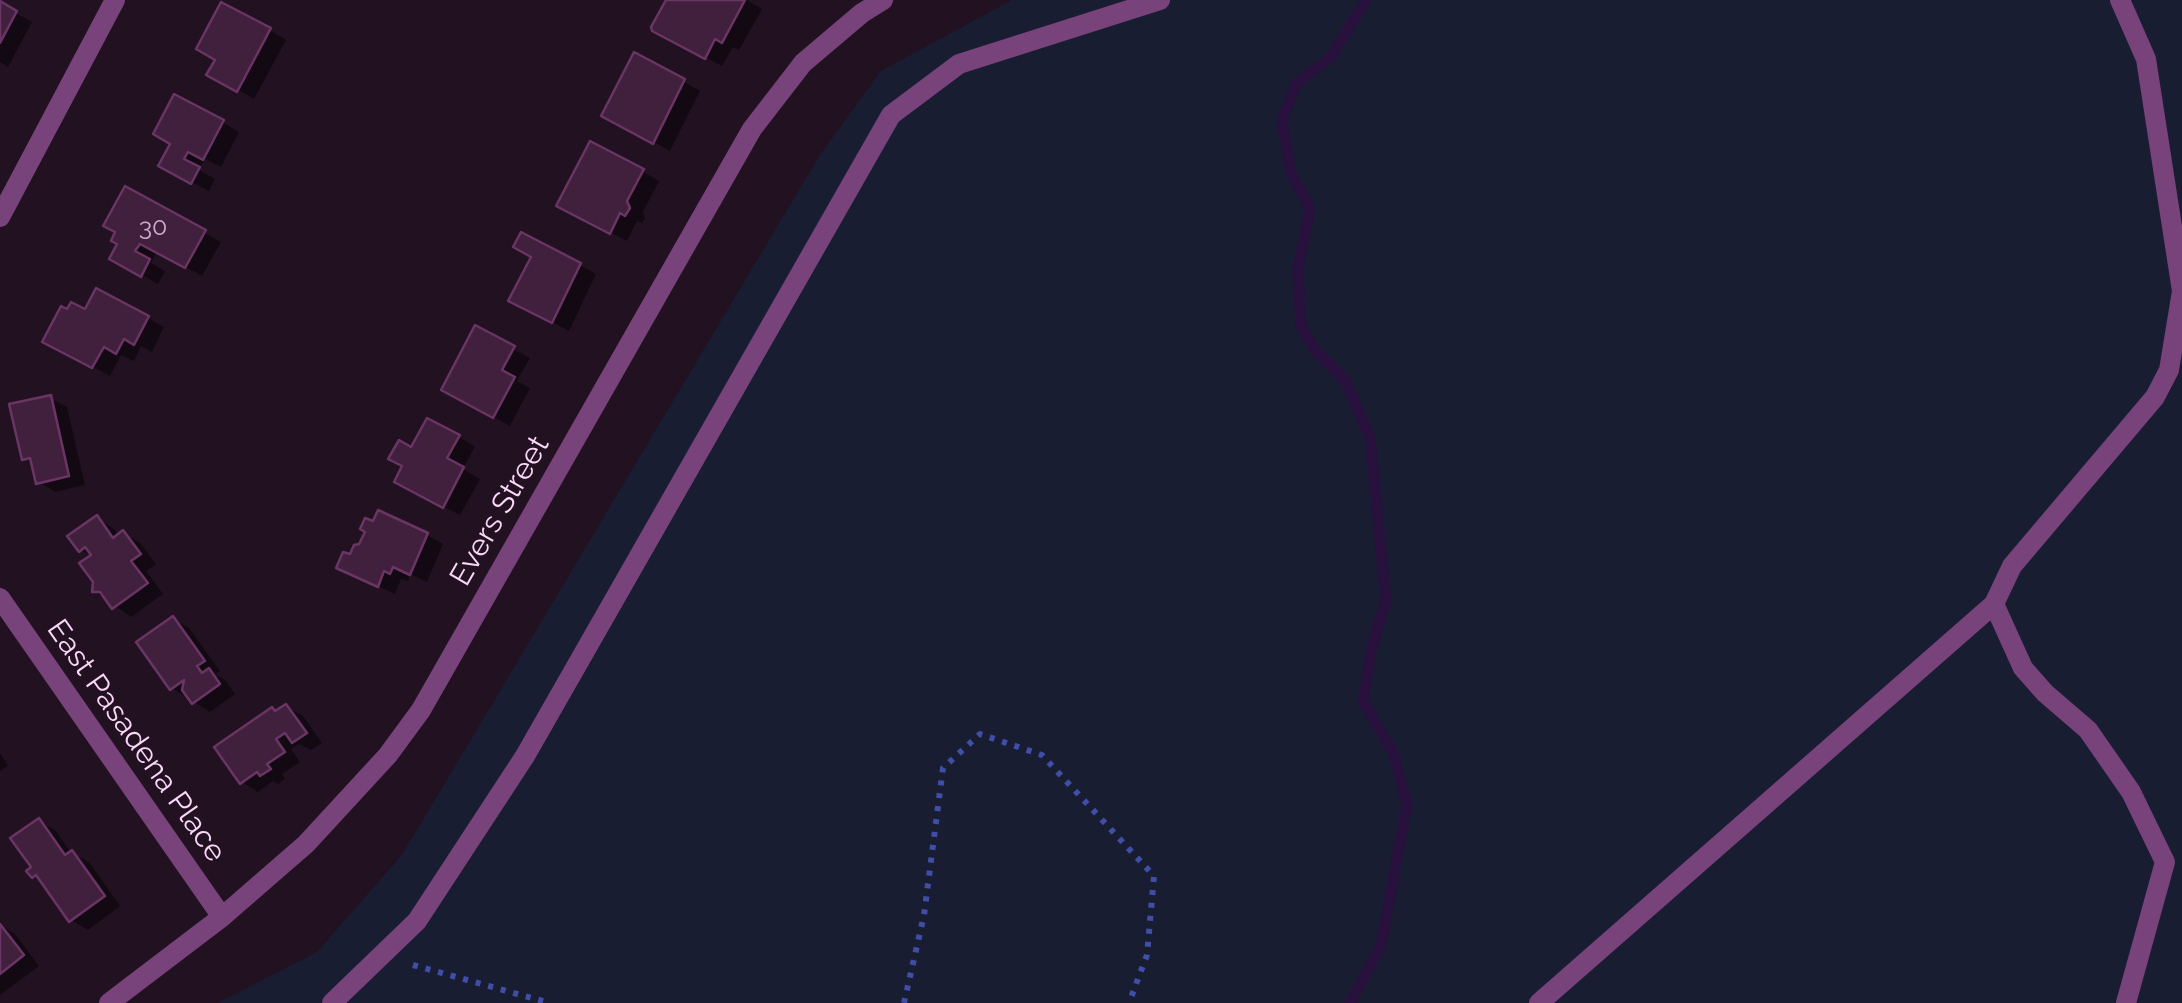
<!DOCTYPE html>
<html>
<head>
<meta charset="utf-8">
<style>
	body { margin:0 }
	canvas { display:block; background:#221121 }
</style>
</head>
<body>
<canvas width="2182" height="1003"></canvas>
<script>
const c = document.querySelector('canvas').getContext('2d');
c.lineJoin = 'round';
function fillPath(path, color) { c.fillStyle = color; c.fill(path, 'evenodd'); }
const poly = rows => new Path2D(rows.map(r => 'M' + r).join(''));
function stroke(path, color, width, dash) { c.strokeStyle = color; c.lineWidth = width; c.lineCap = dash ? 'butt' : 'round'; c.setLineDash(dash || []); c.stroke(path); }
function label(font, color, halo, rows, align = 'center') {
  c.font = font + ' Raleway,sans-serif'; c.lineWidth = 9; c.setLineDash([]); c.textBaseline = 'middle'; c.strokeStyle = halo; c.fillStyle = color; for (const [text, x, y, turn = 0] of rows) {
    c.save(); c.translate(x, y); c.rotate((+turn || 0) * Math.PI / 180); c.textAlign = isNaN(turn) ? turn : align; if (halo) c.strokeText(text, 0, 0); c.fillText(text, 0, 0); c.restore();
  }
}
const green = poly([
	[1012,0,2182,0,2182,1003,218,1003,317,952,402,855,820,155,881,71]
]);
const shadow = poly([
	[668,0,747,0,762,9,739,50,733,47,722,66,672,40],
	[0,4,32,22,8,67,0,62],
	[269,30,286,40,254,99,210,74],
	[636,55,700,91,670,151,604,115],
	[222,122,239,132,221,167,205,159,199,170,215,179,209,191,161,166],
	[642,171,659,181,643,212,645,218,642,223,637,221,627,241,576,215],
	[126,190,221,242,202,276,157,251,151,263,165,271,158,284,112,258,120,243],
	[580,265,596,274,569,331,528,309],
	[148,318,164,327,152,352,141,346,134,361,121,355,110,376,62,351],
	[476,329,530,358,517,381,530,388,510,426,444,389],
	[50,398,67,407,85,485,55,492,39,482,34,464,24,458],
	[428,421,475,446,463,469,480,479,460,515,413,491,405,466],
	[97,518,113,528,120,536,124,533,140,543,156,564,146,571,163,594,131,617,94,591,93,557,81,550],
	[427,535,443,544,427,582,410,574,408,581,401,579,395,594,356,576,351,557],
	[173,619,189,628,220,671,215,674,226,681,235,694,210,712,172,688],
	[286,707,303,716,322,743,311,750,299,744,291,749,300,762,282,774,285,779,278,784,273,781,258,792,242,782,277,713],
	[0,753,8,766,0,771],
	[39,821,56,831,70,852,89,862,120,906,88,930,71,920,45,883,33,876],
	[0,925,15,934,39,966,0,995]
]);
const stream = poly([
	[1350,1003,1381,946,1407,804,1393,752,1363,702,1372,646,1386,601,1370,437,1345,380,1316,351,1301,327,1298,270,1310,208,1291,173,1282,121,1296,84,1331,57,1366,0]
]);
const building = poly([
	[666,0,745,0,722,43,715,39,705,59,652,31,651,27,666,0],
	[0,1,17,11,0,43,0,1],
	[221,2,271,28,237,92,206,75,215,60,196,49,221,2],
	[634,52,685,79,653,144,601,116,634,52],
	[174,94,224,120,203,160,188,152,184,159,200,167,191,184,158,166,170,144,153,134,174,94],
	[590,141,644,169,627,201,630,208,625,216,620,213,610,234,556,206,590,141],
	[125,186,206,230,185,268,140,244,135,251,150,259,141,277,109,259,117,244,111,241,115,232,103,226,125,186],
	[521,232,581,263,552,323,508,301,531,257,513,247,521,232],
	[96,288,149,316,134,345,124,339,116,354,104,347,92,368,42,342,61,306,67,309,71,302,85,309,96,288],
	[475,325,515,346,502,370,515,377,493,418,441,390,475,325],
	[51,395,69,476,36,484,30,458,22,460,9,404,51,395],
	[427,418,460,435,447,458,464,467,443,508,394,482,402,466,388,459,399,440,411,447,427,418],
	[378,510,428,533,410,575,393,567,390,574,384,571,378,587,336,568,343,552,350,554,354,545,359,544,365,532,360,529,365,518,373,521,378,510],
	[97,515,113,538,123,530,141,554,131,561,148,583,112,609,100,592,92,592,93,582,79,563,91,555,85,547,79,552,67,536,97,515],
	[173,616,205,661,197,666,202,673,209,668,220,684,192,704,182,690,184,680,170,690,136,642,173,616],
	[286,704,307,733,292,743,285,733,276,739,285,752,267,764,271,769,260,776,257,772,240,784,214,747,272,707,275,711,286,704],
	[39,818,65,855,72,850,105,896,69,922,36,875,32,878,26,871,31,867,10,838,39,818],
	[0,924,24,955,0,974,0,924]
]);
const path = poly([
	[413,965,550,1003],
	[904,1003,924,915,943,768,980,734,1042,755,1154,876,1147,955,1129,1003]
]);
const service = poly([
	[1994,604,2023,668,2045,693,2088,730,2131,792,2165,862,2126,1003],
	[332,1003,417,921,525,756,891,115,959,64,1160,0],
	[1539,1003,1994,604,2012,566,2155,397,2169,370,2182,291,2146,59,2120,0]
]);
const minor = poly([
	[0,217,115,0],
	[0,598,222,917],
	[109,1003,222,917,306,844,388,755,421,710,752,129,803,63,862,13,883,0]
]);
const numberNames = [
	["30",153,227]
];
const streetNames = [
	["Evers Street",500,511,-60],
	["East Pasadena Place",136,741,55]
];
fillPath(green, '#191d32');
fillPath(shadow, '#0007');
stroke(stream, '#28113c', 11);
fillPath(building, '#41203d');
stroke(building, '#6a3564', 2.5);
stroke(path, '#3f4ea6', 6, [5, 8]);
stroke(service, '#78427b', 20);
stroke(minor, '#78427b', 20);
label('25px', '#ccaaca', null, numberNames);
label('30px', '#fad8f9', '#221121', streetNames);
</script>
</body>
</html>
